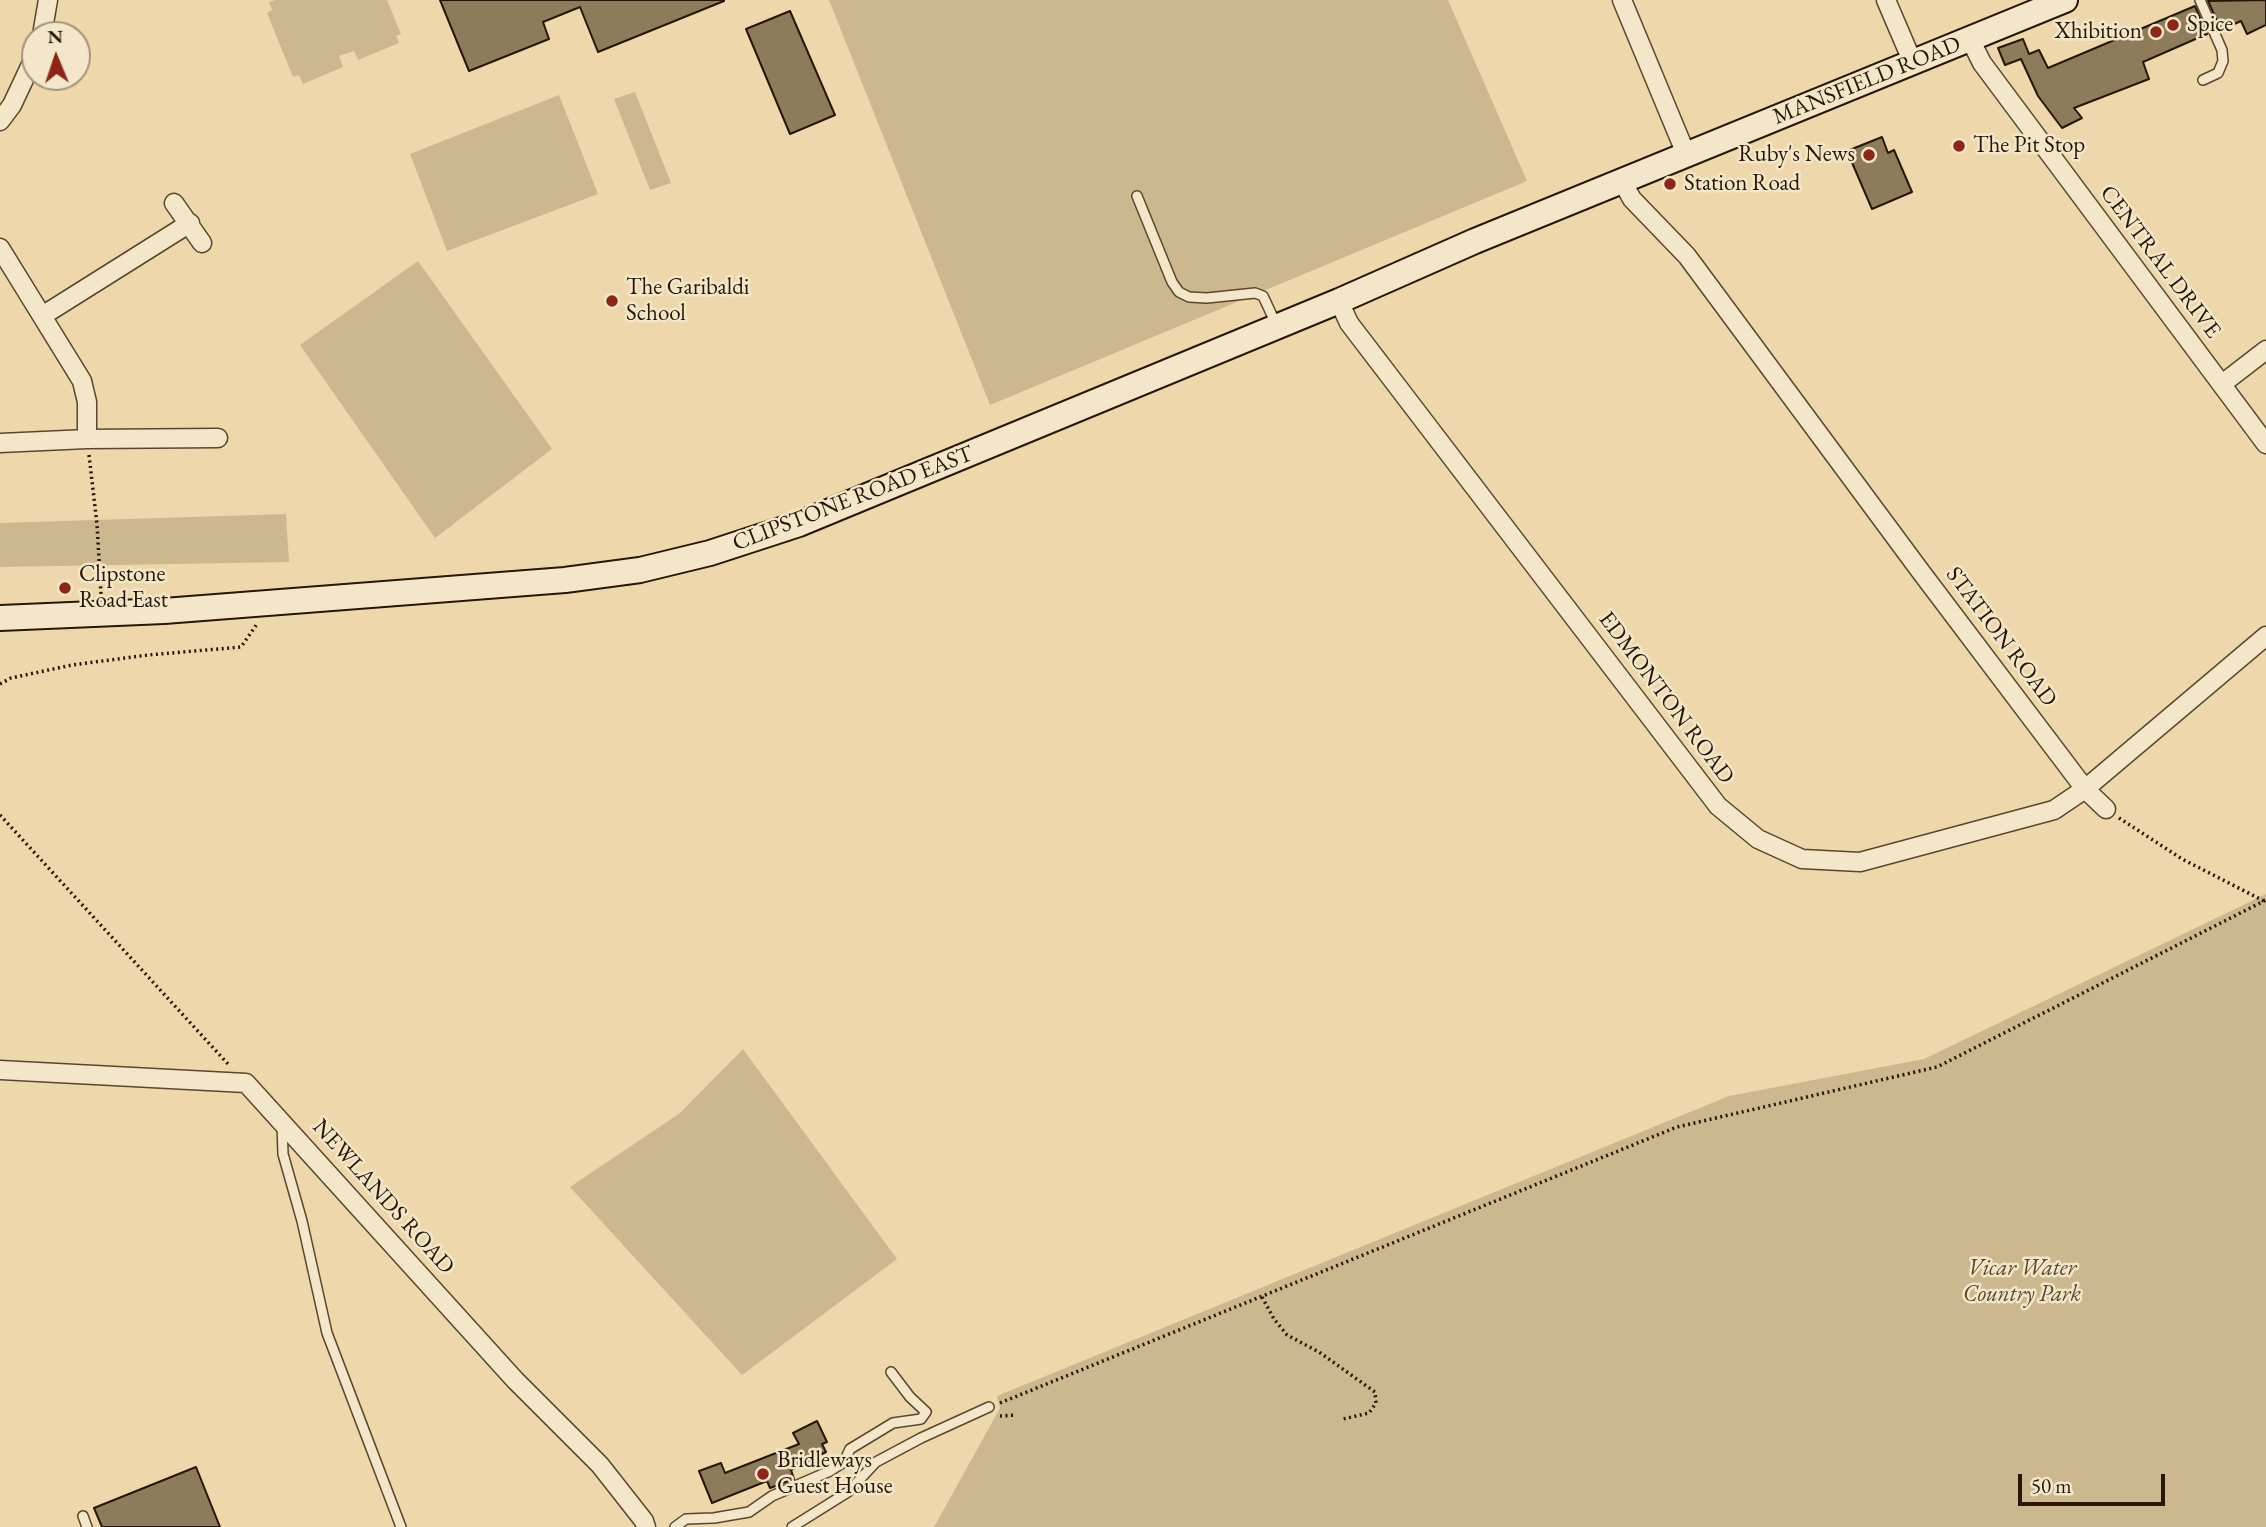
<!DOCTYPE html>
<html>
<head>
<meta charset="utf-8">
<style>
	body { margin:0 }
	#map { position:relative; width:2266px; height:1527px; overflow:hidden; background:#eed8ab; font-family:"EB Garamond",serif }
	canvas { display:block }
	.north { position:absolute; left:21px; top:21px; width:70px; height:70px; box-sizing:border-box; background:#f4e6c8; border:2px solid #a2937a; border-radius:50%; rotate:358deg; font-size:19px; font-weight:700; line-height:28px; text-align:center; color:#261704 }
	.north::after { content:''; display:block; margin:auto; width:24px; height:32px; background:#8f2418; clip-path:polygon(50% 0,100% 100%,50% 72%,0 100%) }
	.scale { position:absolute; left:2018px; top:1474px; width:147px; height:32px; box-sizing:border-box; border:4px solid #261704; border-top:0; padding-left:9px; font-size:21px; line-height:24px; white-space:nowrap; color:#261704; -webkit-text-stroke:5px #f4e6c8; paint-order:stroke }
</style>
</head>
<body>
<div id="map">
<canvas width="2266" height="1527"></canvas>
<div class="north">N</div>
<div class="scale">50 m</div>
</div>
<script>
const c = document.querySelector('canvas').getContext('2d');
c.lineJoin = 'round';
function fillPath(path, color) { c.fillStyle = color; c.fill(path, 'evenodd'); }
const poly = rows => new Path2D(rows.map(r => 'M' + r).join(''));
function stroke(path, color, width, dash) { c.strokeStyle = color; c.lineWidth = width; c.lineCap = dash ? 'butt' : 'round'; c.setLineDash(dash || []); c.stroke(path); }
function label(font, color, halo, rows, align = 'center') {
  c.font = font + ' "EB Garamond",serif'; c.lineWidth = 5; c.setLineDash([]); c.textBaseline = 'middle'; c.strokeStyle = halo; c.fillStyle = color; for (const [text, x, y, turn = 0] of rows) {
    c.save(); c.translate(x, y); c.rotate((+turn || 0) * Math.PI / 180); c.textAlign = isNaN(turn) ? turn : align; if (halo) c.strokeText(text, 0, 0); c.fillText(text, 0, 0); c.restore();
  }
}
const green = poly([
	[275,0,387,0,401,34,396,36,399,43,358,60,354,51,339,56,343,67,303,84,299,75,293,77,267,13,272,10,269,2],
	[829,0,1448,0,1527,181,990,405],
	[635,92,671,183,650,190,614,99],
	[559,95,598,194,447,251,410,154],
	[418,261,552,449,435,538,300,345],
	[286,514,289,562,0,567,0,523],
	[2266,894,2266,1527,934,1527,1000,1408,997,1396,1729,1096,1924,1059],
	[743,1049,897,1259,742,1375,570,1187,680,1113]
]);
const building = poly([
	[440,0,724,0,724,1,598,52,580,7,543,22,549,39,469,71,440,0],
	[2266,0,2266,25,2247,34,2241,21,2221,30,2208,1,2266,0],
	[2195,6,2207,34,2143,62,2149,79,2074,108,2082,118,2062,128,2038,96,2021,59,2005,65,1998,48,2023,39,2029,54,2039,50,2048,68,2195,6],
	[790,11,835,115,790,134,746,29,790,11],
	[1882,137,1888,153,1894,150,1912,192,1872,209,1847,151,1882,137],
	[817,1421,827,1442,822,1444,826,1452,791,1470,794,1479,770,1488,767,1481,712,1503,699,1471,721,1463,725,1473,799,1444,793,1433,817,1421],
	[196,1467,220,1527,102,1527,94,1508,196,1467]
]);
const path = poly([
	[89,455,97,524,101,594],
	[0,684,11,678,72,665,148,655,241,647,257,624],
	[0,815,228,1064],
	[2119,818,2182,859,2264,901],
	[1262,1297,1274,1319,1287,1335,1319,1352,1375,1392,1376,1403,1369,1413,1343,1419],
	[1000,1403,1677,1127,1937,1067,2266,900],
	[1000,1416,1016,1415]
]);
const service = poly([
	[2200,0,2222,50,2223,61,2218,73,2203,80],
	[1137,196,1172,282,1179,292,1189,297,1207,298,1255,293,1263,296,1276,324],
	[282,1124,283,1154,302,1221,327,1333,401,1527],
	[83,1516,87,1527],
	[675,1527,686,1519,714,1518,749,1512,772,1496,830,1471,844,1462,850,1449,893,1423,921,1419,926,1412,910,1397,891,1372],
	[792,1527,848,1492,876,1462,921,1438,989,1407]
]);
const minor = poly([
	[1622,0,1686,154],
	[1886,0,1913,63],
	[42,35,48,0],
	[1970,39,1982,63,2266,444],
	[0,121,12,105,35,56],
	[1622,181,1632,199,1687,256,1921,572,2085,789,2106,809],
	[174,203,202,243],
	[0,248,82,381,87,402,87,439],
	[1339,301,1349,323,1718,806,1758,839,1802,859,1860,862,2054,810,2085,789,2266,636],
	[42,316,190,223],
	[2222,384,2266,350],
	[0,443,87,439,218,438],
	[0,1070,246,1083,515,1380,600,1465,644,1521,646,1527]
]);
const secondary = poly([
	[0,618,164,611,565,580,640,570,710,553,799,524,1339,301,1475,241,2065,0]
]);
const markers = [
	[2173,25,7,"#8f2418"],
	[2156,32,7,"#8f2418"],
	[1959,146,7,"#8f2418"],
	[1869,155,7,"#8f2418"],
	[1670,184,7,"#8f2418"],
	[612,301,7,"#8f2418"],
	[65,588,7,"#8f2418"],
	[763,1474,7,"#8f2418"]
];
const poiNames = [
	["Spice",2187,25],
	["Xhibition",2142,32,"right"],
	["The Pit Stop",1973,146],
	["Ruby's News",1855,155,"right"],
	["Station Road",1684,184],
	["The Garibaldi",626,288],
	["School",626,314],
	["Clipstone",79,575],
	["Road East",79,601],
	["Bridleways",777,1461],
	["Guest House",777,1487]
];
const streetNames = [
	["MANSFIELD ROAD",1867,81,-22],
	["CENTRAL DRIVE",2160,262,53],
	["CLIPSTONE ROAD EAST",853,499,-21],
	["STATION ROAD",2001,637,53],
	["EDMONTON ROAD",1666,698,53],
	["NEWLANDS ROAD",383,1197,48]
];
const parkNames = [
	["Vicar Water",2022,1269],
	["Country Park",2022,1295]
];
fillPath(green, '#ccb78f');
fillPath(building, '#8e7b5b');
stroke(building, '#261704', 2);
stroke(service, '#58472e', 12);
stroke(minor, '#58472e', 21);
stroke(secondary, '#261704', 28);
stroke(path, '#261704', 3.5, [2, 3.5]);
stroke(service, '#f4e6c8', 9);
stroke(minor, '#f4e6c8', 18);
stroke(secondary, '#f4e6c8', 24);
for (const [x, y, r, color] of markers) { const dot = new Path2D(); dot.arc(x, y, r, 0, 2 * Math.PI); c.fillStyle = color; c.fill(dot); stroke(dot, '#f4e6c8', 2.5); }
label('23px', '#261704', '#f4e6c8', poiNames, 'left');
label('23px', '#261704', '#f4e6c8', streetNames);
label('italic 23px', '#58472e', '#f4e6c8', parkNames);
</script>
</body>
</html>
